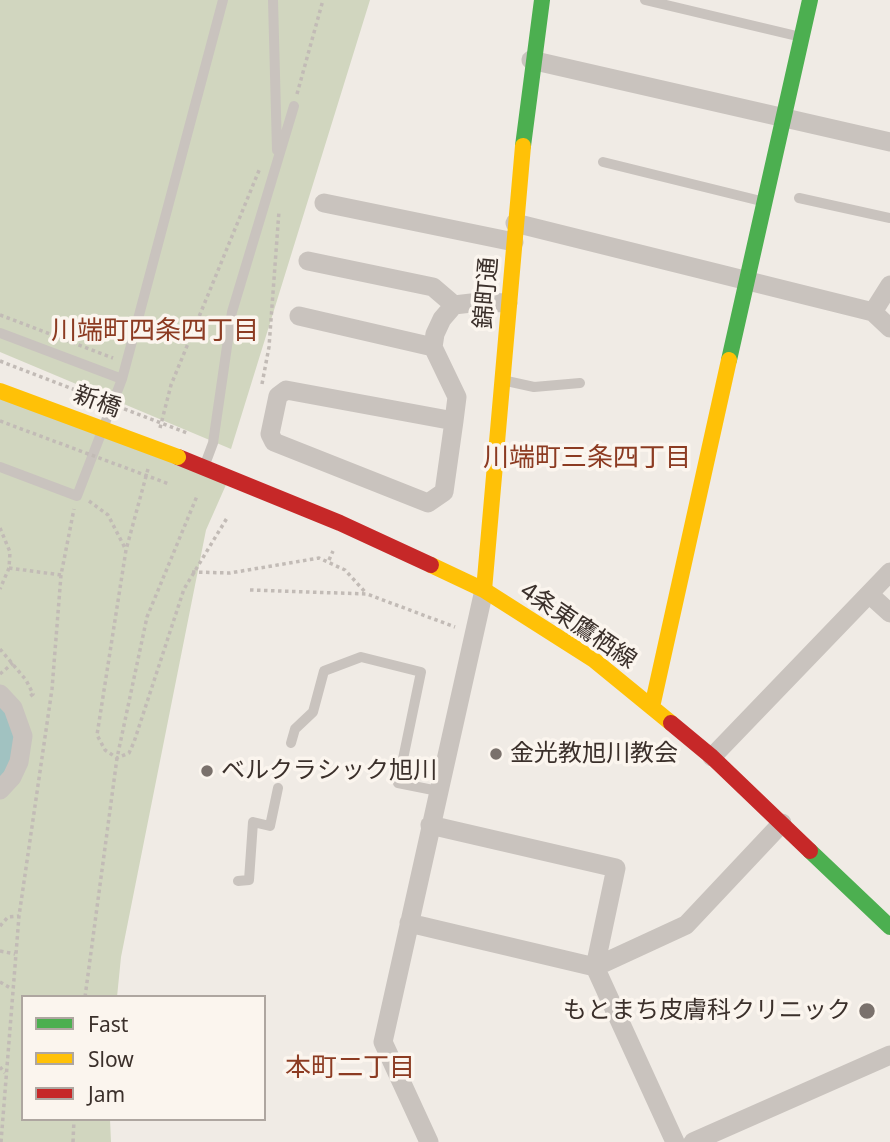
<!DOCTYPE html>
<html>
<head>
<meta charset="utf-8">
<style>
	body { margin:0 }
	#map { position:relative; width:890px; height:1142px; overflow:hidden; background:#f0ebe5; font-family:"Noto Sans",sans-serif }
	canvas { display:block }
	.legend { position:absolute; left:21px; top:995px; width:245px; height:126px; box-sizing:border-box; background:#fbf5ee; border:2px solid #aea6a0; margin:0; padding:9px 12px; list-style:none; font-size:21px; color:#3b302b }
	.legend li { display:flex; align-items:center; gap:14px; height:35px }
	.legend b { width:35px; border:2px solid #aea6a0 }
</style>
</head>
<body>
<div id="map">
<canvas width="890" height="1142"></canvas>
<ul class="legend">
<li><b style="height:9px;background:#4caf50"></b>Fast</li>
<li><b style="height:9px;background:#ffc107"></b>Slow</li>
<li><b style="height:9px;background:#c62828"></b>Jam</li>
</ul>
</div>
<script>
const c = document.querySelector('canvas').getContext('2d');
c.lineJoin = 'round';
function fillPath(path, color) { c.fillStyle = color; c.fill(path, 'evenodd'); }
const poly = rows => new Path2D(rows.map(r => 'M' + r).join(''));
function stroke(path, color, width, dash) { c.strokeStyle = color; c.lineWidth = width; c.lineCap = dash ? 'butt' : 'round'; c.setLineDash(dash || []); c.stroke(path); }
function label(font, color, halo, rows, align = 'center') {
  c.font = font + ' "Noto Sans","Noto Sans JP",sans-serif'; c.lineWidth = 7; c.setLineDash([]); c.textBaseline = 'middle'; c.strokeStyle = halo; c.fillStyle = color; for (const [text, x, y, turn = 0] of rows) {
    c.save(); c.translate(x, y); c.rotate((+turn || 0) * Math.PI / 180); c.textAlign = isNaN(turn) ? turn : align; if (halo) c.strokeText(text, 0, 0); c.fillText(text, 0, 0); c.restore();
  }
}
const green = poly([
	[0,0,370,0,231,449,0,352],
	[0,392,229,478,206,530,121,957,117,997,23,997,23,1119,110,1119,111,1142,0,1142]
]);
const water = poly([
	[0,703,6,709,17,746,0,781]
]);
const path = poly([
	[297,94,323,0],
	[0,315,113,358],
	[262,384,269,347,279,211],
	[160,428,171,385,260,168],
	[148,469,126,550,97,735,105,750,117,758,129,753,134,742,184,589,227,518],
	[89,501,108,515,125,548],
	[0,528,10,552,9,568,0,589],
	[329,560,333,551],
	[9,568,61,575],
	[192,572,230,573,319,558,345,570,366,593],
	[250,590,367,594,455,627],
	[0,649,26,680,33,694,29,697],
	[0,674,13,663],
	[0,926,8,917,19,916],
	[0,951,15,954],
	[0,982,12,989],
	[85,997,117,758,147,617,197,496],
	[0,1067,5,1073],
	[1,1142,19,916,52,689,61,575,74,509],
	[73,1142,74,1119]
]);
const lane = poly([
	[273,0,277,150],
	[645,0,801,37],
	[603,162,765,202],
	[799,198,890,218],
	[0,333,122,379],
	[502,380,534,387,580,383],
	[0,467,77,496,122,379,223,0],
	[204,467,213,443,232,312,294,106],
	[291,743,295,729,313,712,324,671,361,657,421,672,398,783,438,791],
	[238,881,249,880,253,822,270,826,278,788]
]);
const street = poly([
	[531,60,890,142],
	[324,203,514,242],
	[515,223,873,312,890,328],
	[308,261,433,287,454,305],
	[873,312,890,285],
	[299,316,433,347],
	[454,421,286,390,278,396,270,434,274,442,428,503,444,492,454,421,457,397,433,347,435,334,442,319,454,305,480,302,508,303],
	[869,594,890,613],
	[0,694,13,708,23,736,19,762,12,777,0,790],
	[712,757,890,572],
	[430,825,616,868,595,967,675,1142],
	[409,923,595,967,686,925,782,823],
	[429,1142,383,1042,484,590],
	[693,1142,890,1055]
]);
const fast = poly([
	[523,146,542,0],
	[729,360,810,0],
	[810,851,890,927]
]);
const slow = poly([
	[431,565,484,590,594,660,671,723],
	[484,590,523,146],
	[652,707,729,360]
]);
const jam = poly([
	[178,457,340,523,431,565],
	[671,723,712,757,810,851]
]);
const pathBridge = poly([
	[0,361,187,433],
	[0,421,169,484]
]);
const slowBridge = poly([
	[0,391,178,457]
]);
const markers = [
	[496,754,7,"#7a716c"],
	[207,771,7,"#7a716c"],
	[867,1011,9,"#7a716c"]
];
const streetNames = [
	["錦町通",487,293,-85],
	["新橋",97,402,20],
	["4条東鷹栖線",578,626,34]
];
const poiNames = [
	["金光教旭川教会",510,754],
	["ベルクラシック旭川",221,771],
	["もとまち皮膚科クリニック",851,1011,"right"]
];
const neighbourhoodNames = [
	["川端町四条四丁目",155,332],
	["川端町三条四丁目",587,459],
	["本町二丁目",350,1069]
];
fillPath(green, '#d1d6bf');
fillPath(water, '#a1c2c1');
stroke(path, '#c2bbb6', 3.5, [3.5, 3.5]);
stroke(lane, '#c9c3be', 10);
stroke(street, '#c9c3be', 19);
stroke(fast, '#4caf50', 16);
stroke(slow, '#ffc107', 16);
stroke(jam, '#c62828', 16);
stroke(pathBridge, '#c2bbb6', 3.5, [3.5, 3.5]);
stroke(slowBridge, '#ffc107', 16);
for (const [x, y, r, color] of markers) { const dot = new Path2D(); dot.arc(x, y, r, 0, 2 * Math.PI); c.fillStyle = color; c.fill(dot); stroke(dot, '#fbf5ee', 2.5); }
label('24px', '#3b302b', '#fbf5ee', streetNames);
label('24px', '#3b302b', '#fbf5ee', poiNames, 'left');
label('26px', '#8c3b22', '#fbf5ee', neighbourhoodNames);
</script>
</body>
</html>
